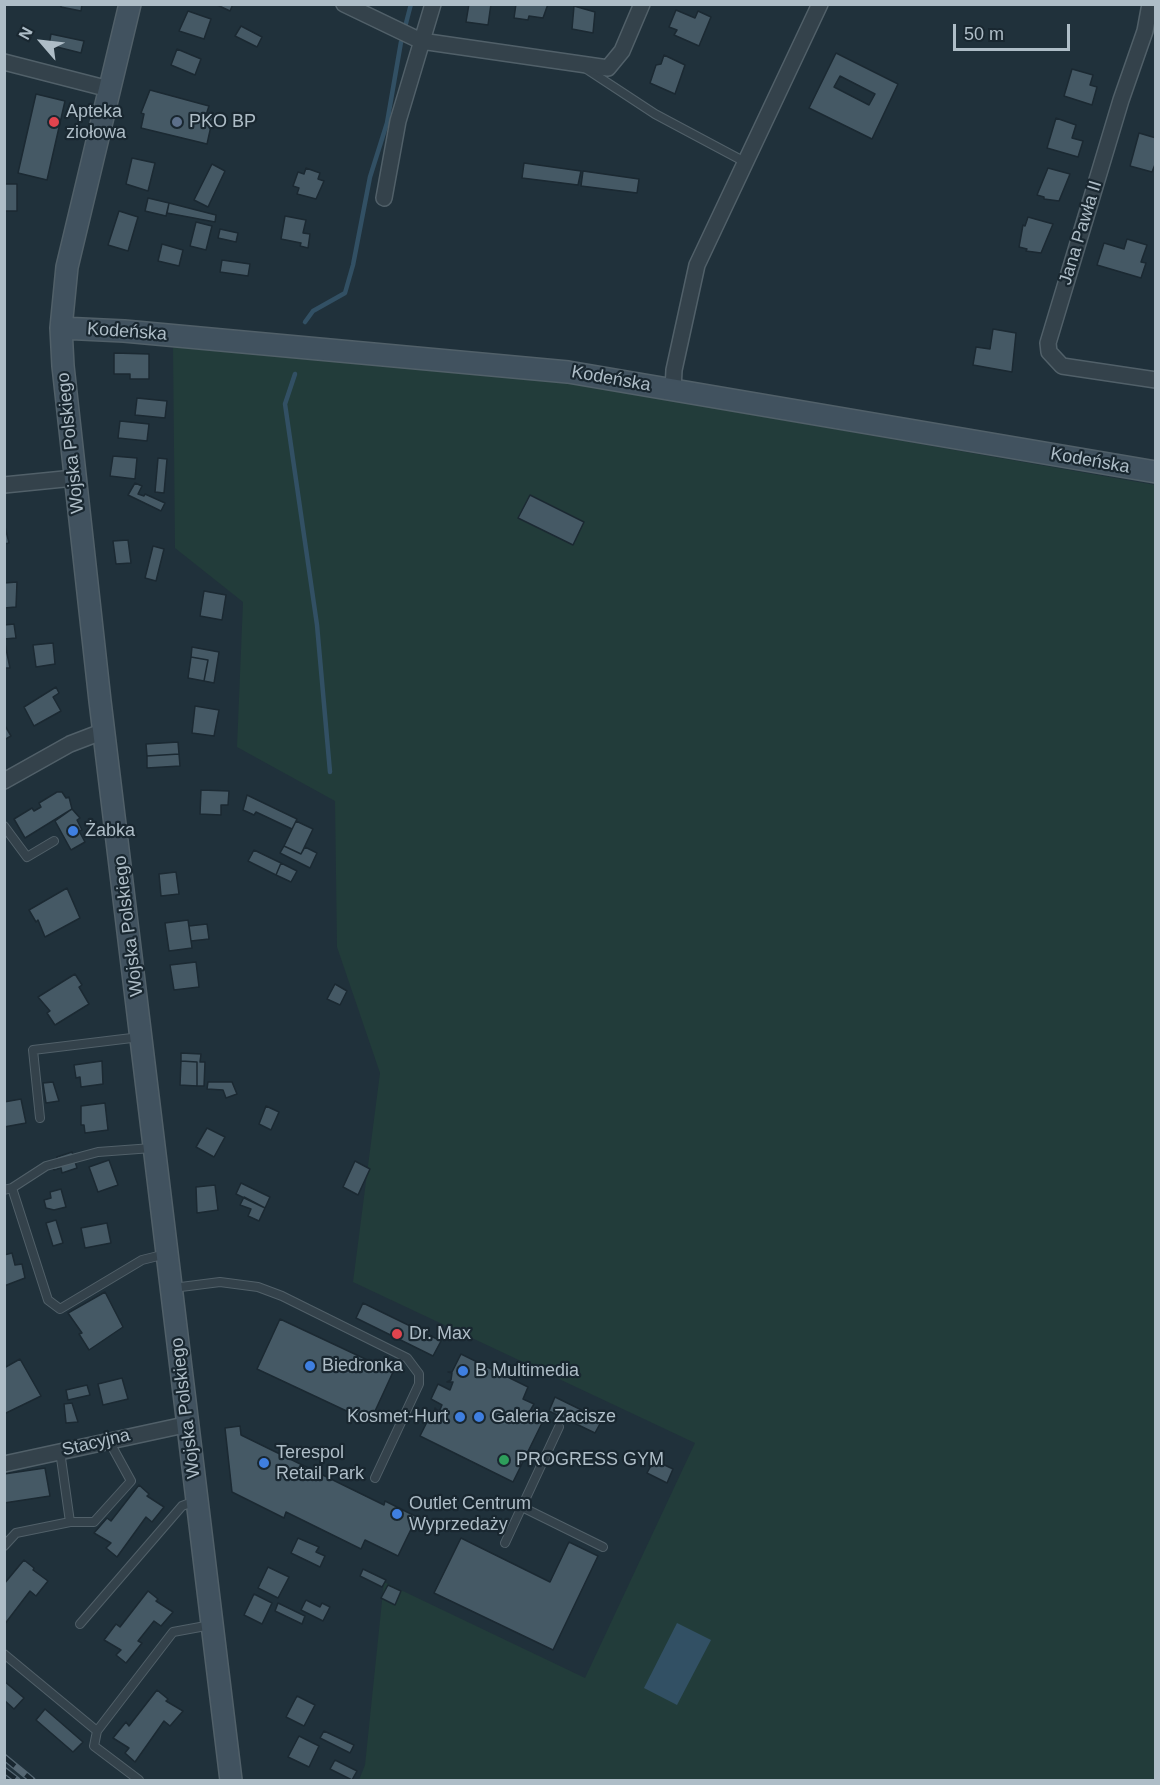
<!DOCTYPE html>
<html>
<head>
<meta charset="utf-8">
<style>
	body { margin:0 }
	#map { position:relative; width:1160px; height:1785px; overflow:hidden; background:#20313b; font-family:Arial,sans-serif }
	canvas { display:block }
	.frame { position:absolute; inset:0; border:6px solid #aebdc7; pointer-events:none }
	.north { position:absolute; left:12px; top:12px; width:60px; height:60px; -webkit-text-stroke:4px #192730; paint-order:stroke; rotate:298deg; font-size:16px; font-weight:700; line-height:24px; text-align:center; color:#aebdc7 }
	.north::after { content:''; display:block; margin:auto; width:21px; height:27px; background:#aebdc7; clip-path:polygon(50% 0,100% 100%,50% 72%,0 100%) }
	.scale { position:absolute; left:953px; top:24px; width:117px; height:27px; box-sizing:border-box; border:3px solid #aebdc7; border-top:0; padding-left:8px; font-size:18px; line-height:21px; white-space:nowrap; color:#aebdc7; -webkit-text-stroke:4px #192730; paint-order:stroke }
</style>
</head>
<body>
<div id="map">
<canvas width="1160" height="1785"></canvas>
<div class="frame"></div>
<div class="north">N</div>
<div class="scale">50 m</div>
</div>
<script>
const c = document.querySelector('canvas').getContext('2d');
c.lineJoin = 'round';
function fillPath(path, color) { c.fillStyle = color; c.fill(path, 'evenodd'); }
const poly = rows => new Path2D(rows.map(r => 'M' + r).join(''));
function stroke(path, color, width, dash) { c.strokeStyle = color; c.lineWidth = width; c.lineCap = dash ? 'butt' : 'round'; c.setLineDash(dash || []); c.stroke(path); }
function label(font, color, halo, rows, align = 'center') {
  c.font = font + ' Arial,sans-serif'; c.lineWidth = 4.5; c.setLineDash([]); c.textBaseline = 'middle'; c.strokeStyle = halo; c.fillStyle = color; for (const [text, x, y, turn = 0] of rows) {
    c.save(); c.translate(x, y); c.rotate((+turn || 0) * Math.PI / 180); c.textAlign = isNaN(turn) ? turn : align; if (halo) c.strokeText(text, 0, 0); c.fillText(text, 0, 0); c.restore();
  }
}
const green = poly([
	[173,347,553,380,1155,485,1155,1780,359,1780,365,1765,384,1582,585,1678,695,1443,353,1282,380,1073,337,947,335,801,237,747,243,602,175,548]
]);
const water = poly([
	[677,1623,711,1640,677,1705,644,1688]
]);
const stream = poly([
	[405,27,411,4],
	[305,322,313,311,345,293,353,265,370,177,387,123,401,42],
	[295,374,285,404,317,625,330,772]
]);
const building = poly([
	[61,4,82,4,81,11,61,7,61,4],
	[215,4,233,4,230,11,215,4],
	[469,4,491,4,488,25,466,22,469,4],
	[516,4,548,4,543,18,529,16,528,20,514,18,516,4],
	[574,6,595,12,593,33,572,29,574,6],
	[676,10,695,18,698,11,711,17,699,46,674,35,677,30,669,27,676,10],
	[188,11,211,19,204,39,179,31,188,11],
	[241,26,262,37,257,47,235,36,241,26],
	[51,34,84,41,81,53,49,45,51,34],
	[177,49,201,59,195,75,171,65,177,49],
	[836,53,898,84,872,139,809,108,836,53],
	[840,76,875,94,869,105,834,87,840,76],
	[664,55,685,65,675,94,650,83,656,65,661,64,664,55],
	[1072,69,1093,75,1090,85,1097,87,1092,105,1064,96,1072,69],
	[150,90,209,106,206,115,213,117,207,144,141,128,144,114,141,113,150,90],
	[36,94,65,101,47,180,18,173,36,94],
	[1056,118,1076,125,1072,138,1083,141,1078,157,1047,148,1056,118],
	[1139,133,1156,138,1156,162,1152,172,1130,166,1139,133],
	[132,158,155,163,148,191,126,184,132,158],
	[524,163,581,171,578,185,522,178,524,163],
	[212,164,225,171,208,207,194,200,212,164],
	[306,168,320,173,318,179,324,181,316,199,297,194,299,188,293,186,298,172,304,174,306,168],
	[1048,168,1070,174,1059,201,1044,199,1044,197,1037,195,1048,168],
	[583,171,639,179,637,193,581,186,583,171],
	[4,184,17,184,17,211,4,211,4,184],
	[148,198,169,203,166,216,145,211,148,198],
	[169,203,216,215,215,222,167,213,169,203],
	[119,211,138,217,128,251,108,245,119,211],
	[285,216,306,220,303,233,310,234,308,248,300,246,301,243,281,239,285,216],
	[1028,217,1053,224,1041,253,1026,251,1027,249,1019,247,1023,225,1025,226,1028,217],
	[196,222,212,226,206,250,190,246,196,222],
	[220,229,238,233,236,242,218,238,220,229],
	[1127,239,1147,245,1141,262,1146,263,1141,278,1097,265,1104,243,1124,249,1127,239],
	[162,244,183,250,179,266,158,261,162,244],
	[222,260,250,264,248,276,220,272,222,260],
	[993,329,1016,333,1012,372,973,365,976,347,990,349,993,329],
	[114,353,149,354,149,379,130,379,130,374,114,374,114,353],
	[137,398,167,401,165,418,135,415,137,398],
	[120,421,149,424,147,441,118,438,120,421],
	[113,456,137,458,135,479,110,476,113,456],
	[158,458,167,459,164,493,155,492,158,458],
	[135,483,142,486,138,494,144,496,145,494,165,503,161,511,128,495,135,483],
	[530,495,584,522,573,545,518,518,530,495],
	[4,523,9,543,4,544,4,523],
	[128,540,131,563,116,564,113,541,128,540],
	[153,546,164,549,156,581,145,578,153,546],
	[17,582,16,607,4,608,4,583,17,582],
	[204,591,226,595,222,620,200,616,204,591],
	[14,624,16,638,4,639,4,625,14,624],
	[4,639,10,668,4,668,4,639],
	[53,643,55,664,36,667,33,645,53,643],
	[192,647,219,652,214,683,204,681,208,660,191,657,192,647],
	[191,657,208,660,204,681,188,678,191,657],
	[56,687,59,693,53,697,61,711,34,726,24,707,56,687],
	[195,706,219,710,214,736,192,733,195,706],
	[4,724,11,736,4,740,4,724],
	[178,742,179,754,147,756,146,744,178,742],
	[179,754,180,766,147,768,147,756,179,754],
	[201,790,229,791,228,805,221,805,221,815,200,814,201,790],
	[57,792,62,792,66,798,69,797,72,809,25,838,14,819,32,808,34,811,41,807,39,803,57,792],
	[247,795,297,819,292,829,256,812,254,815,243,810,247,795],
	[72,809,80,818,77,820,82,830,79,831,85,842,71,850,55,821,72,809],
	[296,821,313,829,301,854,284,846,296,821],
	[284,846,301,854,305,847,317,853,310,868,280,853,284,846],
	[254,850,281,863,276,875,248,861,254,850],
	[281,863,297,871,291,882,276,875,281,863],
	[176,872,179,894,161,896,159,874,176,872],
	[67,888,80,918,45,937,38,920,36,922,29,910,67,888],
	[188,920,192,948,169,951,165,923,188,920],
	[207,924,209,939,191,941,189,926,207,924],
	[196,962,199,987,174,990,170,965,196,962],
	[75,974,82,985,79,987,89,1004,55,1025,47,1013,50,1011,38,997,75,974],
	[335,984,347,991,340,1005,327,999,335,984],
	[181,1053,201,1054,200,1062,205,1062,204,1086,197,1086,197,1062,181,1061,181,1053],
	[102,1061,103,1084,81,1087,80,1077,76,1078,74,1065,102,1061],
	[181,1061,197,1062,197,1086,180,1085,181,1061],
	[53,1082,59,1101,46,1103,43,1083,53,1082],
	[208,1082,232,1082,237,1094,226,1098,223,1090,207,1089,208,1082],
	[21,1099,26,1123,4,1127,4,1102,21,1099],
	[105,1103,108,1130,85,1133,84,1125,81,1125,81,1106,105,1103],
	[266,1106,279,1112,271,1130,259,1124,266,1106],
	[207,1128,225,1137,214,1157,196,1147,207,1128],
	[72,1152,77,1168,62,1173,61,1168,54,1170,52,1162,58,1160,57,1157,72,1152],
	[109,1160,118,1185,98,1192,89,1167,109,1160],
	[355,1161,370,1169,358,1195,343,1187,355,1161],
	[241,1183,270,1197,265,1208,236,1194,241,1183],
	[215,1185,218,1210,197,1213,196,1187,215,1185],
	[61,1189,66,1207,54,1210,46,1208,44,1200,51,1198,50,1192,61,1189],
	[244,1197,265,1208,259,1221,248,1216,251,1209,240,1205,244,1197],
	[56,1220,63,1243,53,1246,46,1223,56,1220],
	[107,1223,111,1243,85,1248,81,1228,107,1223],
	[12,1253,15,1265,22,1264,25,1278,4,1286,4,1255,12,1253],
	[105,1292,123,1327,89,1350,79,1334,82,1333,68,1313,105,1292],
	[363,1303,441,1341,433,1356,356,1318,363,1303],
	[280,1319,393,1372,370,1422,257,1369,280,1319],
	[461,1354,528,1387,523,1399,534,1404,527,1416,542,1423,513,1482,420,1436,429,1418,427,1415,430,1417,435,1412,435,1408,439,1412,442,1405,431,1399,438,1384,450,1390,453,1382,447,1382,451,1380,452,1373,448,1372,452,1372,461,1354],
	[20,1359,41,1396,4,1414,4,1368,20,1359],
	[122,1378,128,1399,103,1405,98,1384,122,1378],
	[87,1385,90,1395,68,1400,66,1390,87,1385],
	[555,1397,602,1420,595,1433,549,1411,555,1397],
	[72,1403,78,1422,66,1423,64,1404,72,1403],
	[240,1426,241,1435,384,1505,385,1501,417,1517,398,1556,365,1540,361,1549,286,1512,284,1518,232,1492,225,1428,240,1426],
	[654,1460,673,1469,667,1483,647,1473,654,1460],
	[45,1468,50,1496,4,1503,4,1474,45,1468],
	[139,1485,149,1494,147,1496,164,1507,152,1522,146,1517,117,1557,106,1548,111,1543,94,1533,107,1518,111,1521,139,1485],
	[298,1538,319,1547,316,1552,325,1556,320,1567,291,1553,298,1538],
	[461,1538,550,1582,569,1542,598,1556,553,1650,434,1593,461,1538],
	[24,1560,34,1568,33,1570,48,1581,36,1596,30,1591,4,1625,4,1584,24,1560],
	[268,1567,289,1577,278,1598,258,1588,268,1567],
	[363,1569,386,1580,382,1587,360,1576,363,1569],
	[388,1585,401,1591,395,1605,381,1598,388,1585],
	[148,1591,158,1599,156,1601,173,1612,161,1626,154,1621,138,1641,142,1643,126,1663,116,1655,121,1650,104,1640,116,1624,120,1627,148,1591],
	[254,1594,272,1603,262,1624,244,1615,254,1594],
	[306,1600,320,1607,322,1603,330,1607,323,1621,301,1610,306,1600],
	[278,1603,305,1616,302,1624,275,1611,278,1603],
	[4,1681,24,1698,14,1709,4,1700,4,1681],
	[157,1690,168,1699,166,1701,183,1711,170,1726,164,1721,135,1762,125,1753,129,1748,113,1738,126,1722,129,1726,157,1690],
	[297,1696,315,1705,304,1726,286,1717,297,1696],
	[45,1709,83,1742,73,1752,36,1720,45,1709],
	[324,1731,354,1745,350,1753,320,1738,324,1731],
	[299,1736,319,1746,309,1767,288,1757,299,1736],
	[335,1760,357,1771,352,1780,330,1769,335,1760]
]);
const lane = poly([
	[585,68,655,114,745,162],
	[4,826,27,857,54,841],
	[40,1118,33,1050,140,1037],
	[12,1188,46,1166,98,1152,152,1148],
	[4,1190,12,1188,48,1300,60,1309,142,1260,166,1254],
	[173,1288,220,1282,258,1287,282,1296,407,1358,419,1374,419,1384,375,1478],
	[60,1451,70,1522],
	[522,1507,603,1547],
	[505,1543,559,1427],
	[4,1546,16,1533,70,1522,94,1522,131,1481,109,1441],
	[80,1624,182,1506,195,1501],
	[4,1654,97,1731,173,1632,211,1625],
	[97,1731,94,1746,139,1780]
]);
const street = poly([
	[344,4,421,41,608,68,622,51,642,4],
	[1150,4,1145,31,1121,100,1048,343,1049,352,1062,366,1156,380],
	[4,62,109,89],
	[384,198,398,121,433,4],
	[673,390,674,370,697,265,820,4],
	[4,485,74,478],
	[4,781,70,744,104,731],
	[4,1464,189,1424]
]);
const secondary = poly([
	[130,4,67,267,61,328,63,366,100,701,231,1780],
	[61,328,124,331,568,372,1156,472]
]);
const rail = poly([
	[4,1757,32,1780],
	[4,1770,17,1780]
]);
const markers = [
	[54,122,6,"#e0444e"],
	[177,122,6,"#5c6f8a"],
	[73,831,6,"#3f7fe0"],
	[397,1334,6,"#e0444e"],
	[310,1366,6,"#3f7fe0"],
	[463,1371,6,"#3f7fe0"],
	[460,1417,6,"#3f7fe0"],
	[479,1417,6,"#3f7fe0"],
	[504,1460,6,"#2e9e5b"],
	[264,1463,6,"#3f7fe0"],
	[397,1514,6,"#3f7fe0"]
];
const poiNames = [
	["Apteka",66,112],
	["ziołowa",66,133],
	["PKO BP",189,122],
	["Żabka",85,831],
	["Dr. Max",409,1334],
	["Biedronka",322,1366],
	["B Multimedia",475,1371],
	["Kosmet-Hurt",448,1417,"right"],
	["Galeria Zacisze",491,1417],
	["Terespol",276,1453],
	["Retail Park",276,1474],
	["PROGRESS GYM",516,1460],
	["Outlet Centrum",409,1504],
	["Wyprzedaży",409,1525]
];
const streetNames = [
	["Jana Pawła II",1081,233,-73],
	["Kodeńska",127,332,4],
	["Kodeńska",611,379,10],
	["Wojska Polskiego",71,443,-96],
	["Kodeńska",1090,461,10],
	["Wojska Polskiego",129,926,-97],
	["Wojska Polskiego",186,1408,-97],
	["Stacyjna",96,1443,-13]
];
fillPath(green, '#223c3a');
fillPath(water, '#325064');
stroke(stream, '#325064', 4.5);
fillPath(building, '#455965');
stroke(building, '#1b2932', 1.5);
stroke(lane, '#516069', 10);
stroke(street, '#516069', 18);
stroke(secondary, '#516069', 24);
stroke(lane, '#34424b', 8);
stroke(street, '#34424b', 15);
stroke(secondary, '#41525f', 21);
stroke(rail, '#556773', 7);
stroke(rail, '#192730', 4.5, [14]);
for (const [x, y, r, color] of markers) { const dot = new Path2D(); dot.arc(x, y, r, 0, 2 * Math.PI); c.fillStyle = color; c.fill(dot); stroke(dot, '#192730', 2); }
label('18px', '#aebdc7', '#192730', poiNames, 'left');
label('18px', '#aebdc7', '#192730', streetNames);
</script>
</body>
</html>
